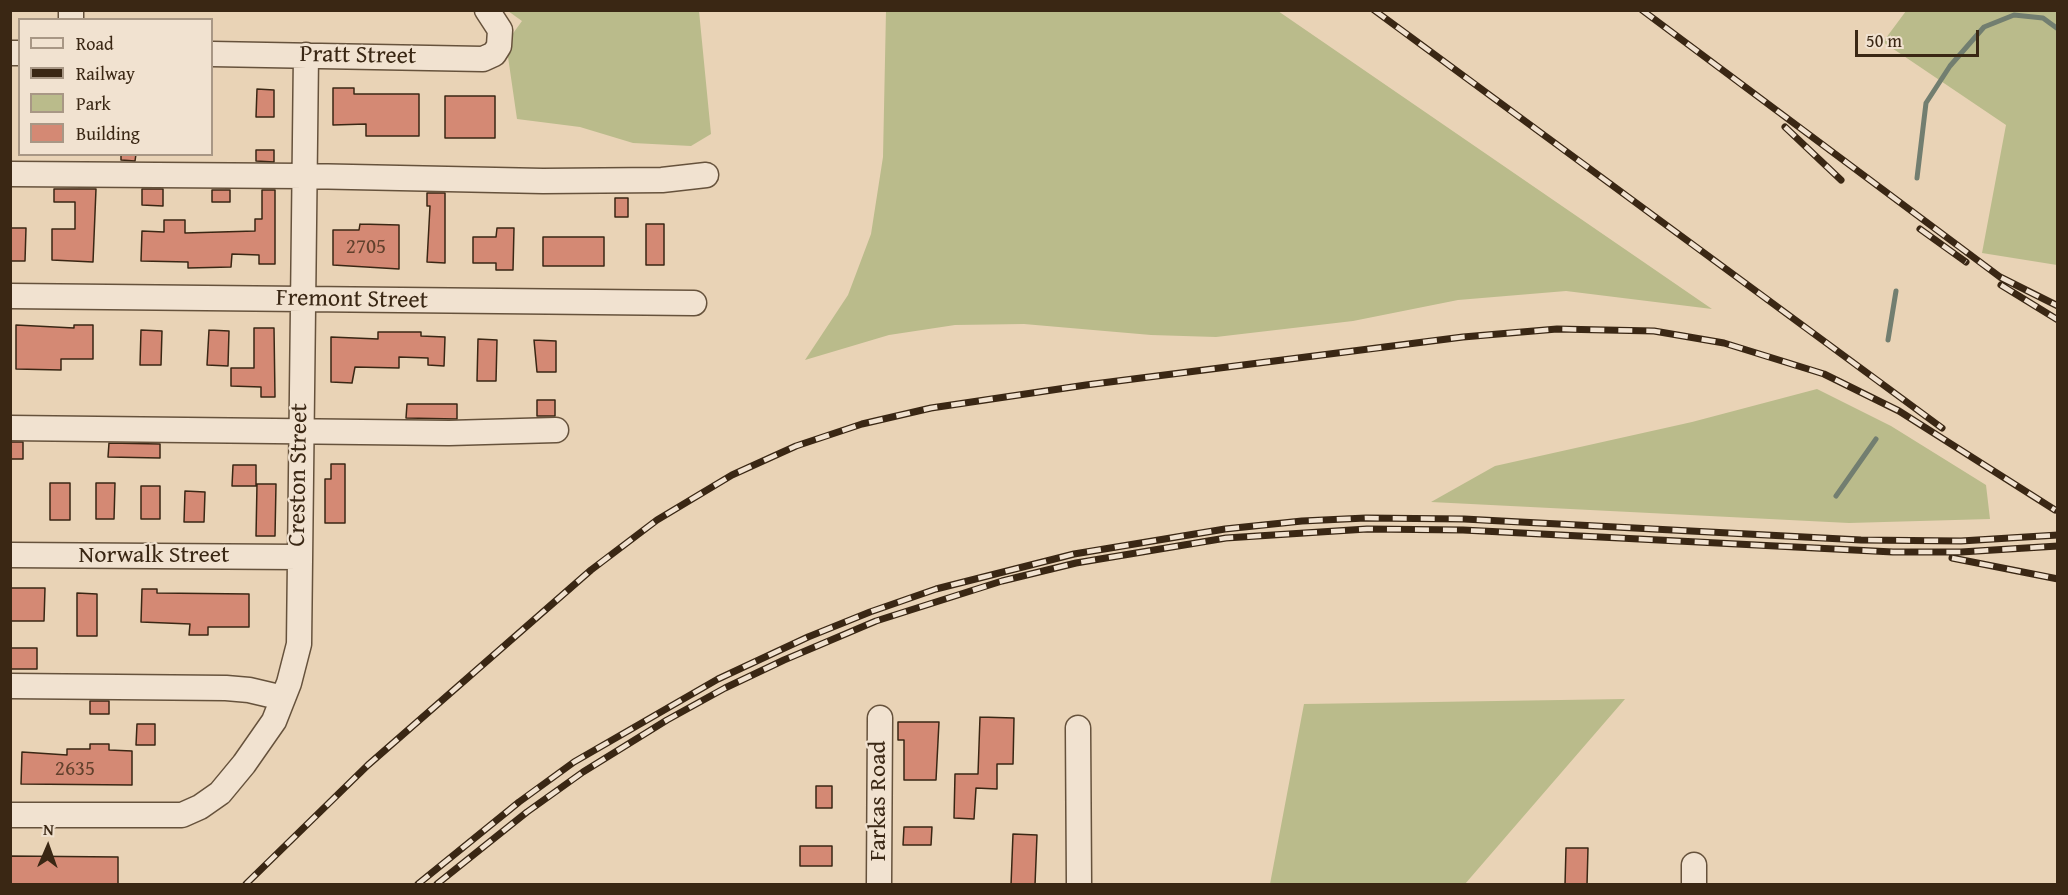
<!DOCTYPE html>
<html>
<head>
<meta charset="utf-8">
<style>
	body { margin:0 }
	#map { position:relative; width:2068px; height:895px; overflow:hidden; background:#e9d3b6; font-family:"Gentium Book Plus",serif }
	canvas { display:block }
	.frame { position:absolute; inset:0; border:12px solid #3a2714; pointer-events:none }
	.legend { position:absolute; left:18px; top:18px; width:195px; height:138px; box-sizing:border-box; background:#f1e2d0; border:2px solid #a89785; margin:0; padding:8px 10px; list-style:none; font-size:18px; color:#3a2714 }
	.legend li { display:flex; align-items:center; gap:12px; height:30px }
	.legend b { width:30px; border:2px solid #a89785 }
	.north { position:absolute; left:18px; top:817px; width:60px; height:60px; -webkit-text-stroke:4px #f1e2d0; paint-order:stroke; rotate:2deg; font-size:16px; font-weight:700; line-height:24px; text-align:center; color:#3a2714 }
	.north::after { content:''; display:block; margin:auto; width:21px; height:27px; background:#3a2714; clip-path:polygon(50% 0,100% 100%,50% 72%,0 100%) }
	.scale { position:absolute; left:1855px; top:30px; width:124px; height:27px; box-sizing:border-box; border:3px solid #3a2714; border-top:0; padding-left:8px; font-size:18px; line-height:21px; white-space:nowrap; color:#3a2714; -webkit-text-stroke:4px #f1e2d0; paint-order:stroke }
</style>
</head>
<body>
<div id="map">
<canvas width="2068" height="895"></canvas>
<div class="frame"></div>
<ul class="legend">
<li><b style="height:8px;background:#f1e2d0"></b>Road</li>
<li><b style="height:8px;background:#3a2714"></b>Railway</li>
<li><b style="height:16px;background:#babb8b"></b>Park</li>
<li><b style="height:16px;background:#d48974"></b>Building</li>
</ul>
<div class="north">N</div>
<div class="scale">50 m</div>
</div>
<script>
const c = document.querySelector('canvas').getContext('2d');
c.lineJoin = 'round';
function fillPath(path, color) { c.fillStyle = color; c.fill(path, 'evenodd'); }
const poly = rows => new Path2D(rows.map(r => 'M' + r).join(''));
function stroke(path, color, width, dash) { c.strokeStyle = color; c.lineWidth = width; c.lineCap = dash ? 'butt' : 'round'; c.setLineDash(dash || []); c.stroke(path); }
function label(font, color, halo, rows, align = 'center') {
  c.font = font + ' "Gentium Book Plus",serif'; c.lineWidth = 4.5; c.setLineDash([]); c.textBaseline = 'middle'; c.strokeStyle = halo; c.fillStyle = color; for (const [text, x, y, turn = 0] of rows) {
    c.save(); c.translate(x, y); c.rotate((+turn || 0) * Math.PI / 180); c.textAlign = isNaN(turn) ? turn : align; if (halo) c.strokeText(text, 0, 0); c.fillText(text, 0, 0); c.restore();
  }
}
const green = poly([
	[508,11,699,11,711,134,691,146,633,143,580,127,517,119,506,43,522,21],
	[886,11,1278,11,1712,309,1566,291,1458,300,1353,321,1216,337,1151,335,1024,324,955,325,889,335,805,360,848,295,871,234,883,157],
	[1906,11,2057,11,2057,265,1982,253,2006,125,1883,42],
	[1817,389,1891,426,1986,485,1990,519,1849,523,1431,502,1495,466,1692,422],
	[1625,699,1465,884,1270,884,1304,704]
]);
const stream = poly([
	[1917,178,1926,103,1950,66,1984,27,2014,15,2043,18,2058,29],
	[1888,340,1896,291],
	[1836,496,1876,439]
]);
const building = poly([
	[333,88,354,88,354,94,419,94,419,136,366,136,366,124,333,125,333,88],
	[257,89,274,90,274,117,256,117,257,89],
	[445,96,495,96,495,138,445,138,445,96],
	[256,150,274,150,274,162,256,161,256,150],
	[121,154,136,154,135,161,121,160,121,154],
	[54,189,96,189,93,262,52,260,52,229,75,229,75,202,54,202,54,189],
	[142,189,163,189,163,206,142,205,142,189],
	[212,190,230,190,230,202,212,202,212,190],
	[262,190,275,190,275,264,259,264,259,255,232,254,231,267,188,268,188,262,141,261,142,231,164,232,164,220,185,220,185,233,255,231,255,219,262,219,262,190],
	[427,193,445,193,445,263,427,262,430,206,427,206,427,193],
	[615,198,628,198,628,217,615,217,615,198],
	[360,224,399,225,399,269,333,265,333,230,359,230,360,224],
	[646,224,664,224,664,265,646,265,646,224],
	[10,228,26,228,25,261,10,261,10,228],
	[497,228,514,228,513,270,496,270,496,263,473,263,473,237,496,237,497,228],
	[543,237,604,237,604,266,543,266,543,237],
	[16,325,74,328,74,325,93,325,93,359,61,359,61,370,16,369,16,325],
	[254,328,274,328,275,397,261,397,261,387,231,386,231,368,254,368,254,328],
	[141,330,162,331,161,365,140,365,141,330],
	[209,330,229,331,228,366,207,365,209,330],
	[378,332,421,332,421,336,445,337,444,366,428,365,428,358,399,357,399,368,355,367,352,383,331,382,331,337,378,339,378,332],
	[478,339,497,340,496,381,477,381,478,339],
	[534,340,556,341,556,372,537,372,534,340],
	[537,400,555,400,555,416,537,416,537,400],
	[407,404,457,404,457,419,406,418,407,404],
	[10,442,23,442,23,459,10,459,10,442],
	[109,443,160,444,160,458,108,457,109,443],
	[331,464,345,464,345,523,325,523,325,479,331,479,331,464],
	[233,465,256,465,256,486,232,486,233,465],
	[50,483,70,483,70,520,50,520,50,483],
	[96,483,115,483,114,519,96,519,96,483],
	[257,484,276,484,275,536,256,536,257,484],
	[141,486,160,486,160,519,141,519,141,486],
	[185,491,205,492,204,522,184,522,185,491],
	[10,588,45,588,44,621,10,621,10,588],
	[142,589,157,589,157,593,249,594,249,627,208,627,208,635,189,635,190,624,141,622,142,589],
	[77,593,97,594,97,636,77,636,77,593],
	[10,648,37,648,37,669,10,669,10,648],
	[90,701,109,701,109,714,90,714,90,701],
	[980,717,1014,718,1013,764,997,764,997,789,976,788,974,819,954,818,955,774,978,774,980,717],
	[898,722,939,722,936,780,904,780,904,740,898,740,898,722],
	[137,724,155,724,155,745,136,745,137,724],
	[90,744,109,744,109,750,132,751,132,785,21,784,22,752,67,755,67,749,90,749,90,744],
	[816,786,832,786,832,808,816,808,816,786],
	[904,827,932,827,931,845,903,845,904,827],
	[1013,834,1037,835,1035,885,1011,885,1013,834],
	[800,846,832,846,832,866,800,866,800,846],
	[1566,848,1588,848,1587,885,1565,885,1566,848],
	[10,856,118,857,118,885,10,884,10,856]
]);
const minor = poly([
	[71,20,71,10],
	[10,53,20,53],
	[212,54,483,59,494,54,499,46,500,30,487,10],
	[10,174,304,176,543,181,662,180,706,175],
	[10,296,694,303],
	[10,428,449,433,556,430],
	[10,555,298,557],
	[10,686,226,688,249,690,283,698],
	[1078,728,1079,884],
	[10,815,182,815,200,807,220,793,244,764,274,721,289,683,299,644,306,55],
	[879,884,880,718],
	[1694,884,1694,865]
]);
const rail = poly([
	[1374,10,1942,428],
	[1642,10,2000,277,2058,306],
	[1785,127,1841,180],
	[1920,229,1966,262],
	[2001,285,2058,320],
	[1952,558,2058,579],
	[246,884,368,765,591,570,657,520,732,475,796,446,862,424,931,408,1086,385,1463,337,1557,329,1654,331,1724,343,1824,374,1899,411,2055,510],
	[418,884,519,802,574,762,718,679,808,637,870,612,936,589,1074,554,1225,529,1302,521,1366,518,1464,519,1861,540,1961,541,2058,535],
	[437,884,527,812,583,772,667,720,725,688,784,660,876,621,1002,581,1076,563,1226,538,1367,529,1463,530,1893,552,1961,552,2058,546]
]);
const numberNames = [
	["2705",366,248],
	["2635",75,770]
];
const streetNames = [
	["Pratt Street",358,56,1],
	["Fremont Street",352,300,1],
	["Creston Street",299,475,-89],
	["Norwalk Street",154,556],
	["Farkas Road",879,801,-90]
];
fillPath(green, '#babb8b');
stroke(stream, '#727e70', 5);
fillPath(building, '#d48974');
stroke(building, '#3a2714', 1.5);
stroke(minor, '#66523c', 27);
stroke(minor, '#f1e2d0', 24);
stroke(rail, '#3a2714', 7);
stroke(rail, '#f1e2d0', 4.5, [14]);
label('21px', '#60402c', null, numberNames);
label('24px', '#3a2714', '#f1e2d0', streetNames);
</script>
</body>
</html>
